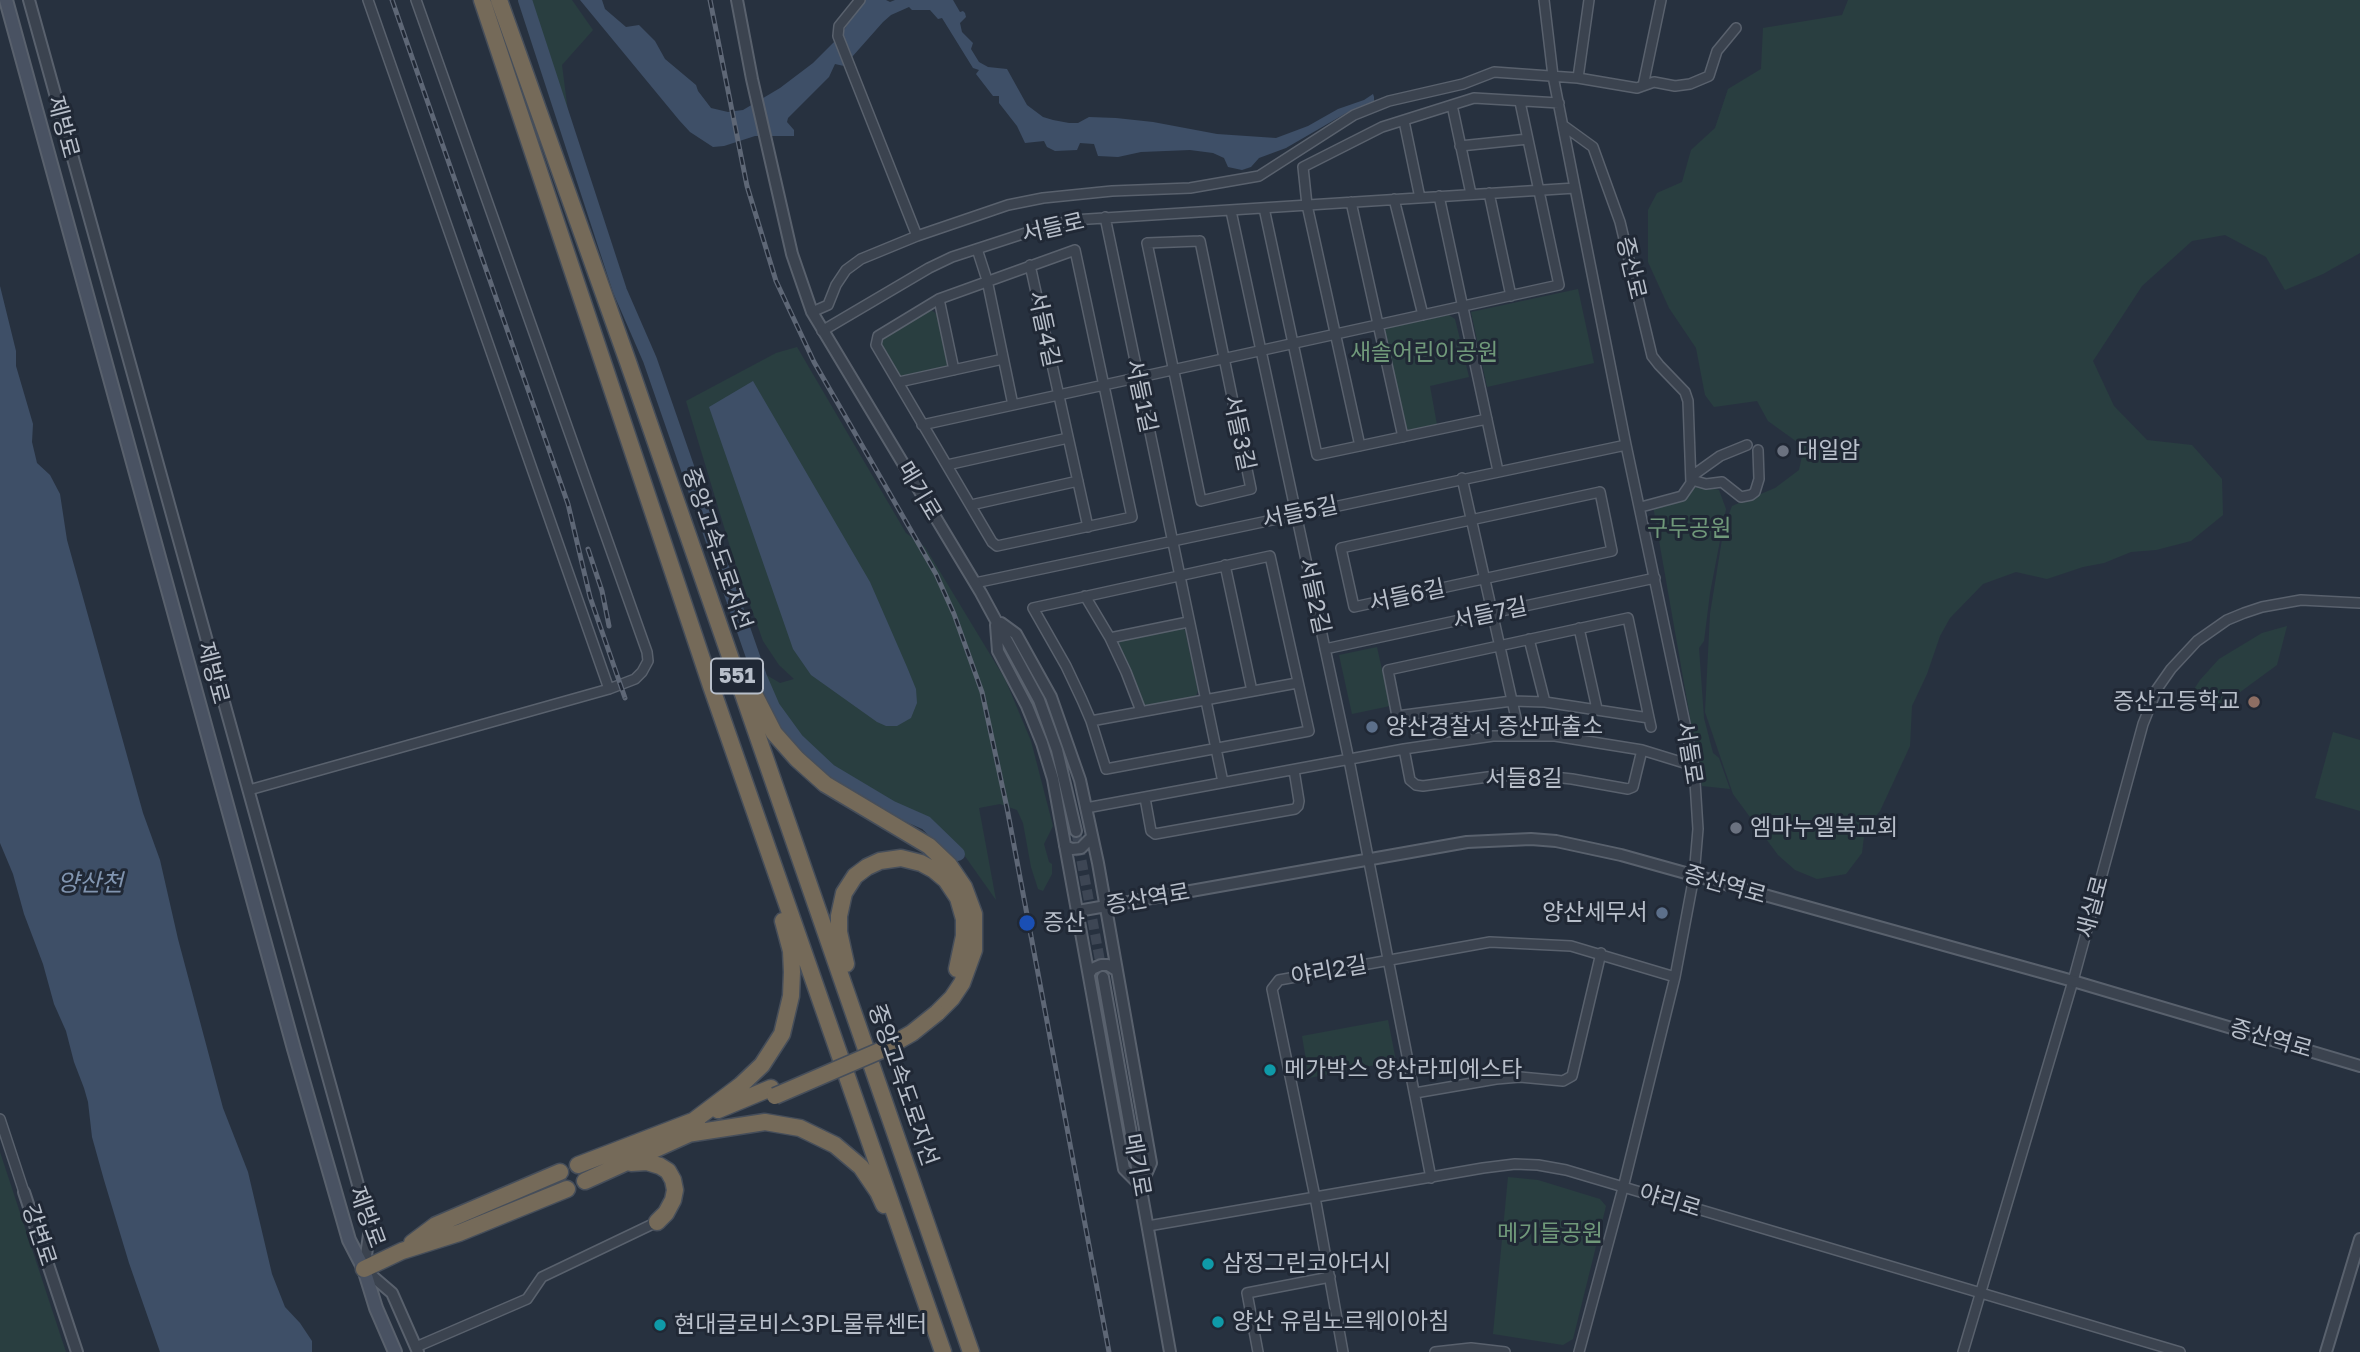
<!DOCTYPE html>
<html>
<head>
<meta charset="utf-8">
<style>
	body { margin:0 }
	canvas { display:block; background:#27313f }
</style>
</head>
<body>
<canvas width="2360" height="1352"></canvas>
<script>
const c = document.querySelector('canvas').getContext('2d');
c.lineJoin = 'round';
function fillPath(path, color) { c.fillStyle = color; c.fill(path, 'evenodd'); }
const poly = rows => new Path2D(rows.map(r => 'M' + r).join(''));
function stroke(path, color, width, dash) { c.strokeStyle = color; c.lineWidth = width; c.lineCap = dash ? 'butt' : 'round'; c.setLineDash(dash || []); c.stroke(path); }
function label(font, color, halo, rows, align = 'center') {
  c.font = font + ' "Golos Text","Noto Sans KR",sans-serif'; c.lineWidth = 6; c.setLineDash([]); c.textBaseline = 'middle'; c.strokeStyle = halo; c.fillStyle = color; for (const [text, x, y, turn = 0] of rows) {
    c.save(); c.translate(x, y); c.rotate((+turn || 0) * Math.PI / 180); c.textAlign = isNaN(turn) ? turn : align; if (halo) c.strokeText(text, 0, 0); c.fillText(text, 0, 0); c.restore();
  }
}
const green = poly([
	[528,0,572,0,593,30,562,65,569,120],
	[1848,0,2360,0,2360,253,2323,274,2285,290,2266,257,2225,235,2192,241,2142,286,2093,361,2114,406,2147,440,2192,445,2222,479,2223,515,2191,541,2156,550,2131,552,2104,563,2083,567,2047,579,2016,572,1983,584,1950,618,1940,636,1927,674,1912,706,1910,746,1880,811,1865,828,1862,853,1846,874,1817,879,1795,870,1778,855,1733,794,1705,712,1710,614,1724,527,1732,506,1775,488,1799,470,1804,447,1768,421,1757,401,1714,407,1705,395,1696,348,1669,308,1648,262,1648,210,1657,193,1682,182,1691,150,1715,128,1728,89,1761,69,1763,28,1842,15],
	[1578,289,1594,363,1487,387,1471,312],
	[931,310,937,314,948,363,946,368,903,377,897,375,880,346,881,339],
	[1449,315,1455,319,1469,377,1430,386,1437,425,1410,431,1404,428,1383,333,1388,327],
	[797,347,906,533,925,547,1005,679,1031,741,1053,826,1044,844,1049,862,1052,864,1052,874,1043,891,1038,889,1031,867,1023,823,1017,810,1000,804,979,808,996,900,957,845,925,818,886,800,825,761,797,732,775,700,763,673,780,683,794,679,779,665,763,641,734,560,686,401,776,353],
	[1697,484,1719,490,1726,509,1710,593,1704,641,1699,648,1704,718,1713,753,1719,758,1730,789,1702,786,1653,506,1685,498],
	[2287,626,2277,665,2217,709,2187,700,2200,680,2219,659,2262,633],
	[1181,627,1185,630,1198,691,1195,698,1149,707,1143,703,1126,660,1117,646,1120,639],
	[1377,647,1390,706,1352,714,1339,655],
	[2333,732,2360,740,2360,811,2315,798],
	[1388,1020,1396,1061,1309,1078,1302,1036],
	[0,1152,60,1334,66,1352,0,1352],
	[1508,1177,1538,1180,1600,1199,1606,1206,1573,1339,1563,1345,1493,1334]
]);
const water = poly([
	[580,0,602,0,605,9,626,27,639,25,655,41,665,59,696,85,698,91,711,108,728,112,743,110,780,88,813,63,841,35,862,0,886,0,890,2,895,0,953,0,960,12,963,11,965,13,966,17,960,23,962,32,973,43,971,49,979,62,988,67,1007,69,1027,105,1043,117,1053,120,1069,123,1078,123,1089,117,1116,118,1153,122,1217,134,1276,138,1308,126,1338,109,1364,100,1373,94,1374,97,1374,103,1348,112,1286,148,1259,158,1251,167,1242,170,1228,167,1224,158,1213,153,1190,150,1141,152,1118,157,1098,156,1094,144,1080,143,1077,150,1055,151,1047,147,1044,141,1025,143,1017,126,999,103,999,96,993,96,976,74,979,70,973,68,942,18,938,19,930,10,912,10,909,7,891,15,883,22,844,66,835,64,829,77,788,118,787,122,794,130,794,136,755,136,724,146,713,147,690,132,679,120],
	[0,286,16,351,16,366,33,424,32,442,37,463,50,475,60,494,67,540,143,813,160,860,178,939,223,1108,248,1172,272,1274,285,1307,300,1323,312,1341,312,1352,160,1352,129,1263,104,1180,92,1137,88,1102,84,1088,74,1062,66,1031,54,1004,43,964,24,914,13,874,0,843],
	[753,381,870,582,907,667,916,689,917,703,911,718,897,726,886,726,877,722,811,675,793,649,709,407]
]);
const river = poly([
	[525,0,620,291,650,360,760,677,773,707,797,740,830,771,892,808,926,823,958,854]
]);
const tertiaryTunnel = poly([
	[1076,831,1103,977]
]);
const minor = poly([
	[368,0,609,689],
	[860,0,839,26,838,36,917,236],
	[1544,0,1553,76,1575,188,1626,445,1694,766,1698,829,1694,876,1675,977,1623,1188,1579,1352],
	[1578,78,1637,88,1654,82,1675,86,1690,84,1709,76,1717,51,1736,28],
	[1643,86,1661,0],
	[1452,105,1471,194],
	[1404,121,1420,198],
	[1564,126,1593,147,1620,222,1652,356,1659,365,1685,392,1688,401,1691,483,1682,496,1641,507],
	[1460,146,1528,139],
	[1489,193,1511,296],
	[1439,196,1498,471],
	[1394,199,1423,315],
	[1351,202,1403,437],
	[1264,208,1317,455,1487,419],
	[1231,211,1349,760,1431,1178],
	[1105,217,1223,782],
	[1200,241,1251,489,1201,501,1147,243,1200,241],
	[977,249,987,280,1013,405],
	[1075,250,1132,517,997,546,992,542,876,345,878,336,939,299,1075,250],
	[1030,265,1088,527],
	[939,299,954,370],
	[812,312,828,305,836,285,846,270,861,259,917,236,1008,205,1043,198,1112,191,1190,188,1259,176,1354,115,1389,101,1463,84,1494,72,1578,78,1589,0],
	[822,331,929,268,952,257,1044,227,1073,220,1575,188],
	[899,382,1003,359],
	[922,425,1559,285,1520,102],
	[1360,446,1307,205,1303,167,1382,127,1474,98,1559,103],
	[947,465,1068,438],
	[1692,476,1720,456,1747,445],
	[1462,478,1520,736],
	[1692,480,1706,484,1722,482,1741,497,1751,495,1755,492,1759,479,1758,450],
	[1600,492,1612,551,1354,607,1341,548,1600,492],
	[971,505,1078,481],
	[1270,556,1309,731,1106,769,1091,721,1082,700,1066,666,1033,608,1270,556],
	[1225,565,1252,691],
	[975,583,1626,445],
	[1085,596,1110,638,1126,672,1141,711],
	[1579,628,1597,709],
	[1110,638,1188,622],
	[1529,639,1545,702],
	[1325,649,1655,578],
	[1649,718,1545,702,1512,701,1397,716,1388,670,1628,618,1649,718,1651,727],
	[1091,721,1297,683],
	[1404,749,1493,736,1555,736,1642,750,1694,766],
	[249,790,609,689,635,679,642,672,648,661,647,652,416,0],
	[1145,798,1151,831,1155,834,1295,809,1298,806,1299,801,1294,770],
	[1086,808,1404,749,1410,780,1416,785,1423,786,1495,776,1535,775,1572,779,1628,789,1633,787,1642,750],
	[1415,1093,1496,1079,1520,1077,1563,1081,1572,1076,1601,953],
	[0,1119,24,1192],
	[1148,1226,1483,1168,1515,1164,1538,1165,1566,1170,2180,1352],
	[416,1347,527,1299,542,1277,657,1222],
	[1258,1352,1247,1293,1330,1277],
	[1343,1352,1315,1197,1272,989,1279,980,1490,942,1571,946,1675,977],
	[1435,1352,1471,1348,1505,1352],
	[1963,1352,2073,981,2143,724,2157,689,2171,669,2197,641,2227,620,2244,613,2262,607,2301,600,2360,603]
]);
const tertiary = poly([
	[29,0,370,1228,364,1269,392,1293,418,1352],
	[737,0,752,79,792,254,812,312,981,593,1039,700,1057,750,1076,831],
	[1001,623,1016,634,1051,697,1080,780,1098,863,1151,1163,1141,1186],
	[996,625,998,651,1027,706,1042,743,1053,779,1124,1169,1141,1186],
	[1065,846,1072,849,1081,848,1092,837],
	[1078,911,1467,842,1531,839,1556,841,1621,855,2073,981,2360,1066],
	[1089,974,1092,969,1101,965,1108,965,1116,970],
	[1103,977,1170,1352],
	[24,1192,77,1352],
	[2326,1352,2360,1239]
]);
const secondary = poly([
	[6,0,294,1049,349,1240,364,1269,376,1308,395,1352]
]);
const motorway = poly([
	[482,0,711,686,943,1352],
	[499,0,628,362,971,1352],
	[751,688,774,733,797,759,825,784,929,846,949,865,964,887,974,914,974,950,962,983,952,998,937,1013],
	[846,964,839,932,839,916,844,893,855,876,867,867,880,861,901,858,921,863,934,870,946,880,958,898,964,919,964,936,957,969],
	[718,1110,771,1088],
	[692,1122,741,1085,762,1065,782,1034,791,996,792,972,791,951,783,921],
	[687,1134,765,1122,800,1128,835,1145,861,1167,878,1192,884,1205],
	[631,1163,647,1162,660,1166,668,1171,673,1180,675,1190,673,1200,666,1213,657,1222],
	[578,1165,698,1119],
	[585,1181,691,1133],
	[412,1243,436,1225,560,1172],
	[364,1269,402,1251,459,1233,567,1189]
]);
const rail = poly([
	[392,0,568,504,590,597,625,698],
	[710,0,747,186,776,281,814,362,936,574,954,614,982,692,1007,808,1109,1352],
	[588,549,602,591,609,626]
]);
const motorwayBridge = poly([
	[775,1096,884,1049,912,1033,937,1013]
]);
const markers = [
	[1783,451,7,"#6b7280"],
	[2254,702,7,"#8d6e63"],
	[1372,727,7,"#5c6f8a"],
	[1736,828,7,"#6b7280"],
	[1662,913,7,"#5c6f8a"],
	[1027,923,9,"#1a4fb4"],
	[1270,1070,7,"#0f9aa8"],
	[1208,1264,7,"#0f9aa8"],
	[1218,1322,7,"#0f9aa8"],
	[660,1325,7,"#0f9aa8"]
];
const shields = [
	[737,676,52]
];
const shieldNames = [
	["551",737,676]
];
const streetNames = [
	["제방로",63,127,75],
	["서들로",1053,228,-13],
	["증산로",1631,268,77],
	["서들4길",1044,329,78],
	["서들1길",1141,396,78],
	["서들3길",1239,433,78],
	["메기로",919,491,59],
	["서들5길",1300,513,-12],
	["중앙고속도로지선",717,549,71],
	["서들2길",1314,596,78],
	["서들6길",1407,596,-12],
	["서들7길",1490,614,-12],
	["제방로",213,673,75],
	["서들로",1689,753,81],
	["서들8길",1524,779],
	["증산역로",1725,885,16],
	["증산역로",1148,899,-10],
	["새실로",2093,907,-75],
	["야리2길",1329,971,-10],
	["증산역로",2271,1039,16],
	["중앙고속도로지선",903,1085,71],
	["메기로",1137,1165,80],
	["야리로",1670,1201,17],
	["제방로",367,1217,70],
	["강변로",39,1235,72]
];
const parkNames = [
	["새솔어린이공원",1424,353],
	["구두공원",1689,529],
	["메기들공원",1550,1234]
];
const poiNames = [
	["대일암",1797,451],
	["증산고등학교",2240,702,"right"],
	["양산경찰서 증산파출소",1386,727],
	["엠마누엘북교회",1750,828],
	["양산세무서",1648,913,"right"],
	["증산",1043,923],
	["메가박스 양산라피에스타",1284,1070],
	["삼정그린코아더시",1222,1264],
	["양산 유림노르웨이아침",1232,1322],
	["현대글로비스3PL물류센터",674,1325]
];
const waterNames = [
	["양산천",90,883]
];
fillPath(green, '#293e40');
fillPath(water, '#3e4f67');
stroke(river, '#3e4f67', 14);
stroke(tertiaryTunnel, '#3d4654', 10, [10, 5]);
stroke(minor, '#59616d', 12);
stroke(tertiary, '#59616d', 14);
stroke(secondary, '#59616d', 16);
stroke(motorway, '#464e5a', 19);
stroke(minor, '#3b434f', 9);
stroke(tertiary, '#3b434f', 10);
stroke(secondary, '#495262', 12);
stroke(motorway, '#756a59', 16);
stroke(rail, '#5e6776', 5);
stroke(rail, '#202835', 2.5, [8]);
stroke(motorwayBridge, '#464e5a', 19, []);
stroke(motorwayBridge, '#756a59', 16);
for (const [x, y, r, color] of markers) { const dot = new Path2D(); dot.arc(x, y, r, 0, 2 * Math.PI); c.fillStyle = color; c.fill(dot); stroke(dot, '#202835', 2.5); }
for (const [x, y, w] of shields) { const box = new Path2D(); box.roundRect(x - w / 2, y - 17.5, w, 35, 5); c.fillStyle = '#202835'; c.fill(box); stroke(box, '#b8bfca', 2); }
label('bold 21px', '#b8bfca', null, shieldNames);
label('23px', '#b8bfca', '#202835', streetNames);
label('23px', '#70997a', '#202835', parkNames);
label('23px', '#b8bfca', '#202835', poiNames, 'left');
label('italic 24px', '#8195b0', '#202835', waterNames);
</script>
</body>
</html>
